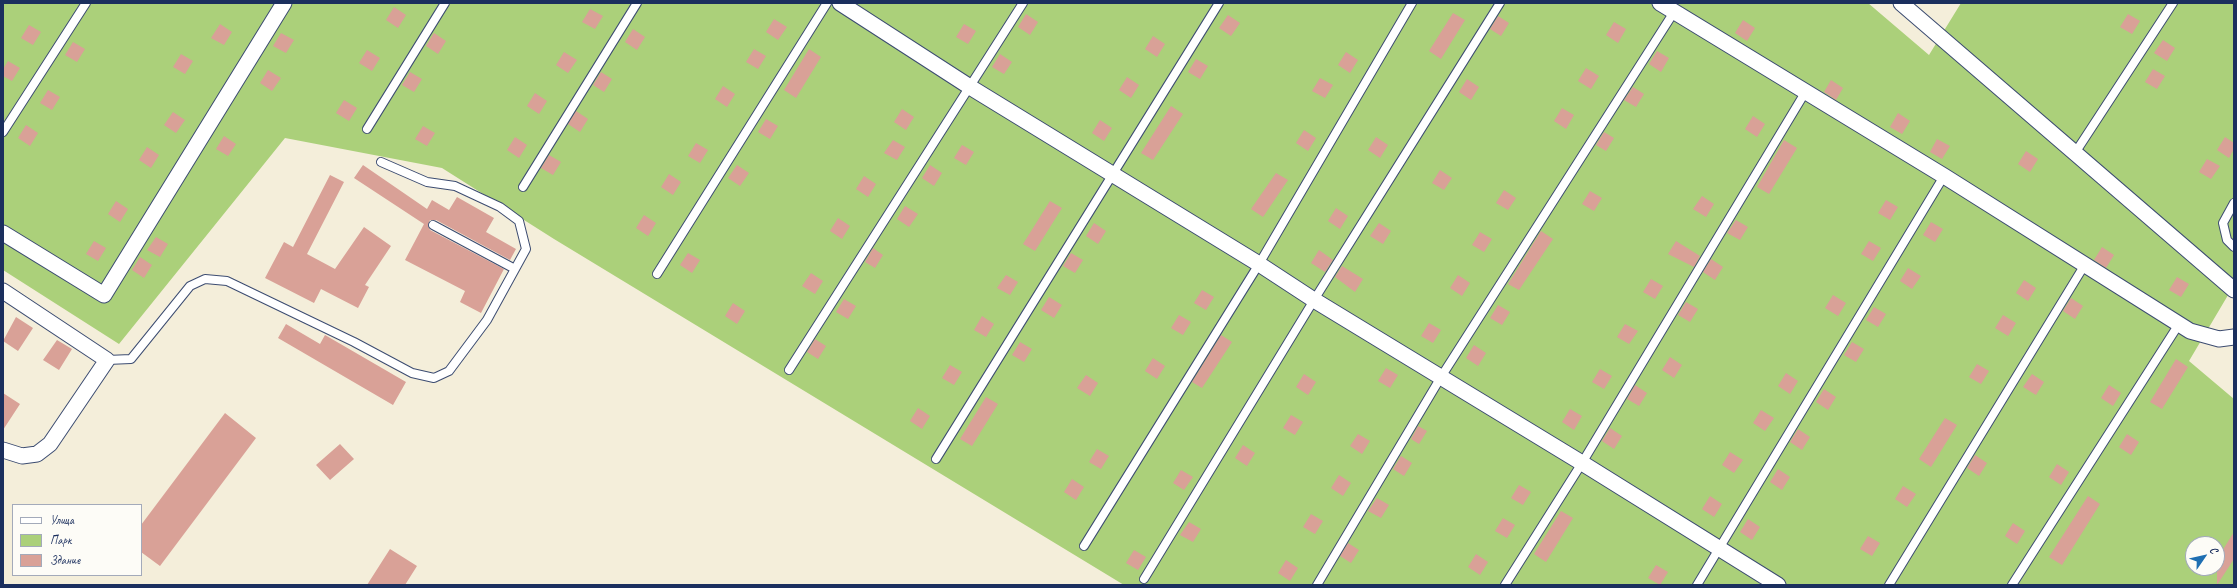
<!DOCTYPE html>
<html>
<head>
<meta charset="utf-8">
<style>
	body { margin:0 }
	#map { position:relative; width:2237px; height:588px; overflow:hidden; background:#f4eeda; font-family:Caveat,sans-serif }
	canvas { display:block }
	.frame { position:absolute; inset:0; border:4px solid #1b2f5e; pointer-events:none }
	.legend { position:absolute; left:12px; top:504px; width:130px; height:72px; box-sizing:border-box; background:#fdfcf7; border:1px solid #a3aaba; margin:0; padding:5px 7px; list-style:none; font-size:12px; color:#1b2f5e }
	.legend li { display:flex; align-items:center; gap:8px; height:20px }
	.legend b { width:20px; border:1px solid #a3aaba }
	.north { position:absolute; left:2185px; top:536px; width:40px; height:40px; box-sizing:border-box; background:#fdfcf7; border:1px solid #a3aaba; border-radius:50%; rotate:56deg; font-size:11px; font-weight:700; line-height:16px; text-align:center; color:#1b2f5e }
	.north::after { content:''; display:block; margin:auto; width:14px; height:18px; background:#1f6fb2; clip-path:polygon(50% 0,100% 100%,50% 72%,0 100%) }
</style>
</head>
<body>
<div id="map">
<canvas width="2237" height="588"></canvas>
<div class="frame"></div>
<ul class="legend">
<li><b style="height:5px;background:#fff"></b>Улица</li>
<li><b style="height:11px;background:#abd07a"></b>Парк</li>
<li><b style="height:11px;background:#d9a197"></b>Здание</li>
</ul>
<div class="north">С</div>
</div>
<script>
const c = document.querySelector('canvas').getContext('2d');
c.lineJoin = 'round';
function fillPath(path, color) { c.fillStyle = color; c.fill(path, 'evenodd'); }
const poly = rows => new Path2D(rows.map(r => 'M' + r).join(''));
function stroke(path, color, width, dash) { c.strokeStyle = color; c.lineWidth = width; c.lineCap = dash ? 'butt' : 'round'; c.setLineDash(dash || []); c.stroke(path); }
const green = poly([
	[3,3,1868,3,1929,55,1961,3,2234,3,2234,285,2189,361,2234,399,2234,585,1124,585,554,239,442,168,285,138,119,344,3,270],
	[2193,544,2217,544,2217,568,2193,568]
]);
const building = poly([
	[394,7,406,15,398,28,386,20],
	[590,9,603,16,595,29,582,22],
	[1453,13,1465,20,1441,59,1429,51],
	[1026,14,1038,22,1030,35,1018,27],
	[2128,14,2140,21,2132,34,2120,27],
	[1228,15,1240,23,1231,36,1219,28],
	[1498,16,1509,23,1501,36,1490,29],
	[774,19,787,27,778,40,766,32],
	[1743,20,1755,28,1747,41,1735,33],
	[1614,22,1626,29,1618,43,1606,35],
	[220,24,232,32,224,45,211,38],
	[964,24,976,31,968,44,956,37],
	[29,25,41,32,33,45,21,38],
	[633,29,645,37,637,50,625,42],
	[281,33,294,40,286,53,273,46],
	[434,33,446,41,438,54,426,46],
	[1153,36,1165,44,1157,57,1145,49],
	[2163,40,2175,48,2167,61,2154,53],
	[73,42,85,49,77,62,65,55],
	[754,49,766,56,758,69,746,62],
	[809,49,821,57,796,98,784,90],
	[367,50,380,58,372,71,359,63],
	[1657,51,1669,58,1661,72,1649,64],
	[564,52,577,60,568,73,556,65],
	[1346,52,1358,60,1350,73,1338,65],
	[181,54,193,61,185,74,173,67],
	[1000,54,1012,62,1004,74,992,67],
	[1196,59,1208,66,1200,79,1188,72],
	[8,61,20,68,12,81,3,76,3,69],
	[1586,68,1599,76,1591,89,1578,81],
	[2153,69,2165,76,2157,89,2145,82],
	[268,70,281,78,272,91,260,83],
	[410,72,422,79,414,92,402,85],
	[601,72,612,79,604,92,593,85],
	[1127,77,1139,85,1131,98,1119,90],
	[1320,78,1333,85,1325,98,1312,91],
	[1467,79,1479,87,1471,100,1459,92],
	[1831,80,1843,88,1836,100,1824,92],
	[723,86,735,94,727,107,715,99],
	[1633,87,1644,94,1636,107,1624,100],
	[48,90,60,97,52,110,40,103],
	[535,93,547,101,539,114,527,106],
	[344,100,357,108,349,121,336,113],
	[1171,106,1183,114,1153,160,1141,153],
	[1562,108,1574,115,1566,129,1554,121],
	[902,109,914,117,906,130,894,122],
	[576,111,588,119,580,132,568,124],
	[173,112,185,120,176,133,164,125],
	[1898,113,1910,121,1902,134,1890,127],
	[1753,116,1765,124,1757,137,1745,129],
	[766,119,778,126,770,139,758,132],
	[1100,120,1112,128,1104,141,1092,133],
	[26,125,38,133,30,146,18,138],
	[423,126,435,133,427,146,415,139],
	[1304,130,1316,138,1308,151,1296,143],
	[1604,132,1614,138,1606,151,1596,145],
	[224,136,236,144,228,156,216,149],
	[515,137,527,145,519,158,507,150],
	[1376,137,1388,145,1380,158,1368,150],
	[2225,137,2234,143,2234,149,2229,158,2217,150],
	[1937,139,1950,146,1942,159,1930,152],
	[893,140,905,147,897,160,884,153],
	[1784,140,1797,148,1769,194,1757,187],
	[696,143,708,150,700,163,688,156],
	[962,145,974,152,966,165,954,158],
	[147,147,159,155,151,168,139,160],
	[2026,151,2038,159,2030,172,2018,164],
	[549,155,561,162,553,175,541,168],
	[2207,159,2220,166,2211,179,2199,172],
	[363,165,427,209,432,200,449,210,457,197,494,218,486,232,516,249,510,260,436,220,430,220,428,225,430,230,504,269,481,313,460,302,465,291,405,260,424,224,354,178],
	[737,165,749,173,740,186,728,178],
	[930,165,942,173,934,186,922,178],
	[1440,170,1452,178,1444,190,1432,183],
	[1276,173,1288,180,1263,217,1251,209],
	[669,174,681,182,673,195,661,187],
	[330,175,344,182,307,254,335,269,364,227,391,246,365,285,369,287,358,308,321,289,314,303,265,278,284,242,293,247],
	[864,176,876,184,868,197,856,189],
	[1504,190,1516,198,1508,210,1496,203],
	[1590,191,1602,198,1594,211,1582,204],
	[1702,196,1714,204,1706,217,1693,209],
	[1886,200,1898,207,1890,220,1878,213],
	[116,201,128,209,120,222,108,214],
	[1050,201,1062,208,1035,251,1023,244],
	[905,206,918,214,909,227,897,219],
	[1336,208,1348,216,1340,229,1328,221],
	[644,215,656,223,648,236,636,228],
	[838,218,850,226,842,239,830,231],
	[1736,220,1748,227,1740,240,1727,233],
	[1931,222,1943,229,1935,242,1923,235],
	[1094,223,1106,231,1098,244,1086,236],
	[1379,223,1391,231,1383,244,1370,236],
	[1541,231,1553,239,1519,290,1508,284],
	[1480,232,1492,239,1484,252,1472,245],
	[156,237,168,244,160,257,147,250],
	[94,241,106,248,98,261,86,254],
	[1676,241,1700,256,1694,267,1668,254],
	[1869,241,1881,248,1873,261,1861,254],
	[2102,247,2114,255,2106,268,2094,260],
	[873,248,883,255,875,268,865,262],
	[1319,250,1333,260,1325,272,1311,263],
	[688,253,700,260,692,273,680,265],
	[1071,253,1083,260,1075,273,1063,266],
	[140,257,152,265,144,278,132,270],
	[1711,259,1723,267,1715,280,1703,272],
	[1342,266,1363,279,1355,292,1335,277],
	[1908,268,1921,276,1912,289,1900,281],
	[811,273,823,281,815,294,802,286],
	[1006,275,1018,282,1010,295,997,288],
	[1458,275,1470,283,1462,296,1450,288],
	[2177,277,2189,284,2181,297,2169,290],
	[1651,279,1663,286,1655,299,1643,292],
	[2024,280,2036,288,2028,301,2016,293],
	[1202,290,1214,297,1206,310,1194,303],
	[1833,295,1846,303,1838,316,1825,308],
	[1049,297,1062,305,1054,318,1041,310],
	[2071,298,2083,306,2075,319,2063,311],
	[844,299,856,306,848,319,836,312],
	[1686,302,1698,309,1690,322,1678,315],
	[733,303,745,311,737,324,725,316],
	[1498,305,1510,312,1502,325,1490,318],
	[1874,307,1886,314,1878,327,1866,320],
	[1179,315,1191,322,1183,335,1171,328],
	[2003,315,2016,323,2008,336,1995,328],
	[982,316,994,324,986,337,974,330],
	[16,317,33,328,18,351,3,341],
	[1429,323,1441,330,1433,343,1421,336],
	[286,324,320,344,325,335,406,382,393,405,278,338],
	[1625,324,1638,331,1629,344,1617,337],
	[1221,335,1232,342,1202,388,1192,382],
	[815,339,826,346,818,359,807,352],
	[57,340,72,349,59,370,43,360],
	[1020,342,1032,349,1024,362,1012,355],
	[1852,342,1864,349,1856,362,1844,355],
	[1474,345,1486,353,1478,366,1466,358],
	[1670,357,1682,365,1674,378,1662,370],
	[1153,358,1165,366,1157,379,1145,371],
	[2176,359,2188,367,2162,409,2150,402],
	[1977,364,1989,371,1981,384,1969,377],
	[950,365,962,372,954,385,942,378],
	[1386,368,1398,375,1390,388,1378,381],
	[1600,369,1612,376,1604,389,1592,382],
	[1786,373,1798,381,1790,394,1778,386],
	[1304,374,1316,382,1308,395,1296,387],
	[2032,374,2044,382,2036,395,2023,387],
	[1086,375,1098,383,1090,396,1077,388],
	[1635,385,1647,393,1639,406,1627,399],
	[2109,385,2121,393,2113,406,2101,398],
	[1824,389,1836,397,1828,410,1816,402],
	[3,393,20,404,3,430],
	[986,397,998,404,972,446,960,439],
	[918,408,930,416,922,429,910,421],
	[1570,409,1582,416,1574,430,1562,422],
	[1761,410,1774,418,1765,431,1753,423],
	[225,413,256,438,160,566,141,552,141,525],
	[1291,415,1303,422,1295,435,1283,428],
	[1945,418,1957,425,1931,467,1919,459],
	[1418,426,1427,431,1419,444,1411,439],
	[1610,428,1622,436,1614,449,1602,441],
	[1798,429,1810,437,1802,450,1790,442],
	[1358,434,1370,441,1362,454,1350,446],
	[2127,434,2139,442,2131,455,2119,447],
	[340,444,354,459,330,480,316,465],
	[1243,445,1255,453,1247,466,1235,458],
	[1097,449,1109,456,1101,469,1089,462],
	[1730,452,1743,460,1734,473,1722,465],
	[1975,455,1987,463,1979,476,1967,468],
	[1401,456,1412,463,1404,476,1393,469],
	[2057,464,2069,472,2061,485,2049,477],
	[1778,469,1790,477,1782,490,1770,482],
	[1181,470,1193,477,1184,490,1173,483],
	[1339,475,1351,483,1343,496,1331,488],
	[1072,479,1084,487,1076,500,1064,492],
	[1519,485,1531,492,1523,505,1511,498],
	[1903,486,1916,494,1907,507,1895,499],
	[1710,496,1722,504,1714,517,1702,509],
	[2088,496,2100,504,2062,565,2049,557],
	[1377,498,1389,505,1381,518,1368,511],
	[1561,511,1573,518,1546,562,1534,554],
	[1311,514,1323,521,1315,534,1303,527],
	[1503,518,1515,525,1507,538,1495,531],
	[1748,519,1760,527,1752,540,1740,532],
	[1189,522,1201,529,1193,542,1180,535],
	[2013,523,2025,531,2017,544,2005,536],
	[2234,532,2234,559,2217,585,2217,559],
	[1868,536,1880,543,1872,556,1860,549],
	[1348,543,1359,550,1351,563,1340,556],
	[390,549,417,566,405,585,367,585],
	[1134,550,1146,557,1138,570,1126,563],
	[1476,554,1488,562,1480,575,1468,567],
	[1286,560,1298,568,1290,581,1278,573],
	[1656,565,1668,572,1660,585,1648,578]
]);
const service = poly([
	[367,129,445,3],
	[3,132,86,3],
	[2075,153,2173,3],
	[523,187,637,3],
	[2234,203,2223,223,2227,240,2234,247],
	[433,225,515,269],
	[657,274,827,3],
	[107,360,131,359,190,286,205,279,227,281,354,342,412,373,434,378,449,371,487,320,526,249,519,221,500,207,455,186,427,182,381,162],
	[789,370,1023,3],
	[936,459,1219,3],
	[1084,546,1259,264,1412,3],
	[1144,579,1314,300,1500,3],
	[1317,585,1441,377,1674,12],
	[1505,585,1582,463,1806,91],
	[1697,585,1944,176],
	[1889,585,2084,266],
	[2012,585,2179,324]
]);
const minor = poly([
	[840,3,970,87,1259,264,1314,300,1582,463,1778,585],
	[1660,3,1944,176,2190,331,2219,339,2234,337],
	[1901,3,2234,290],
	[3,233,104,295,284,3],
	[3,291,107,360,50,444,37,454,22,456,3,450]
]);
fillPath(green, '#abd07a');
fillPath(building, '#d9a197');
stroke(service, '#3c4c71', 10);
stroke(minor, '#3c4c71', 17);
stroke(service, '#fff', 8);
stroke(minor, '#fff', 15);
</script>
</body>
</html>
